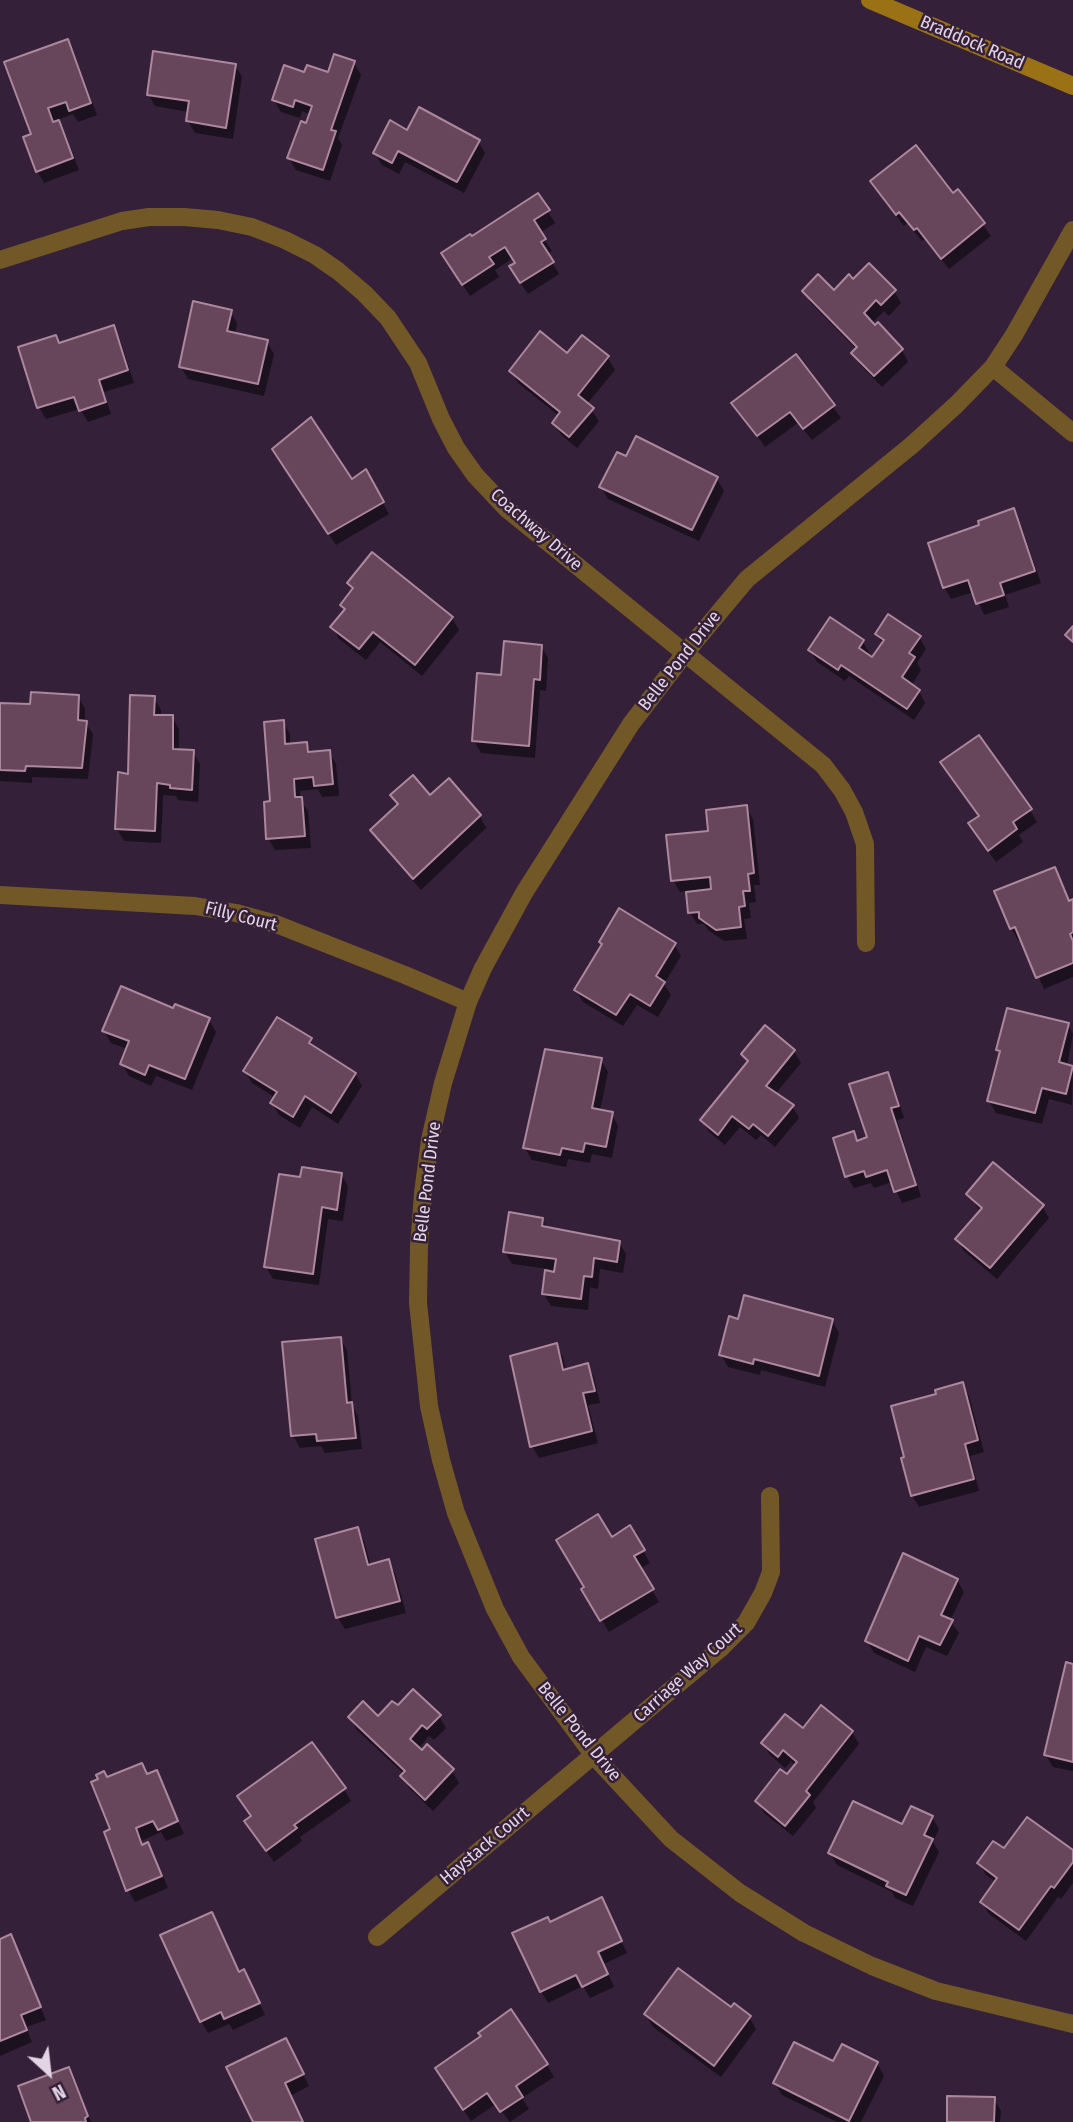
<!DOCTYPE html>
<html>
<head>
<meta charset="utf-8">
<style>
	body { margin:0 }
	#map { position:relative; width:1073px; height:2122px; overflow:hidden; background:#352039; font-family:"Fira Sans Condensed",sans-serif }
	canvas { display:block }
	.north { position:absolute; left:14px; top:2038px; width:70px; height:70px; -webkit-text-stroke:5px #352039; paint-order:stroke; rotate:153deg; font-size:19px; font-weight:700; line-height:28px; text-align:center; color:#e2d4e4 }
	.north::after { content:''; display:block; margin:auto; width:24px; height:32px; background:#e2d4e4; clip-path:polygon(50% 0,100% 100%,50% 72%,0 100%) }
</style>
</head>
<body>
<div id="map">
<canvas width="1073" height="2122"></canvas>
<div class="north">N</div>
</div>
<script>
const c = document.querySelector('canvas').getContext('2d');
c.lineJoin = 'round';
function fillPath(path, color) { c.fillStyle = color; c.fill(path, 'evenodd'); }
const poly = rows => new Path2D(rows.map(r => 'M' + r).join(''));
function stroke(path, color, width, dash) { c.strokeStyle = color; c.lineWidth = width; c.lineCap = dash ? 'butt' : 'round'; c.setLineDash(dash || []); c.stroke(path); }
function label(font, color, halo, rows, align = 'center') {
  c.font = font + ' "Fira Sans Condensed",sans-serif'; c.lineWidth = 5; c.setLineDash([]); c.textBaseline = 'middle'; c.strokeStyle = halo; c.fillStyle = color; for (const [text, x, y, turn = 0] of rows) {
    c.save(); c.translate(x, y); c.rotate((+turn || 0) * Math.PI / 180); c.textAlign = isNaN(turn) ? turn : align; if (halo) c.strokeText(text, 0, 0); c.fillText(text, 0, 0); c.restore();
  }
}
const shadow = poly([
	[67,41,74,53,97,115,78,122,73,114,57,120,65,134,79,170,44,183,37,171,33,136],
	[354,63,361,75,338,138,342,145,330,181,296,170,289,158,311,115,302,111,300,118,281,112,274,100,305,74,329,74],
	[235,65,242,77,233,139,195,133,188,121,189,112,155,106,148,94],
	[408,132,478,141,485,153,464,193,405,162,399,174,382,165,375,153],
	[872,182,953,195,958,191,991,236,949,269,925,239,922,241,907,223,904,226],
	[538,196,555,223,540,233,552,251,547,254,559,274,528,294,518,279,517,264,513,258,495,270,499,277,470,296,450,265,472,239],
	[853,281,894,291,901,303,889,316,884,311,871,324,902,350,908,362,882,387,860,365,853,353,857,350,811,303,804,291,834,292],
	[230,311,237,323,235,335,267,342,274,354,264,396,188,379,181,367],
	[113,327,120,339,134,383,104,392,111,414,88,422,80,409,46,419,39,407,60,345],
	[583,337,608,358,615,370,587,404,599,421,577,448,561,435,554,423,559,416,518,383,511,371,567,356],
	[795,356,841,418,812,440,798,423,765,447,734,403],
	[281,462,352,481,365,471,389,514,336,545],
	[717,479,724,491,699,541,608,499,601,487],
	[1013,511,1020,523,1041,583,1005,595,1009,607,984,615,974,592,951,599,944,587,981,526],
	[349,583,452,618,459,630,422,676,380,642,366,660,339,639,333,627,345,611,342,605,353,591],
	[877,634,919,637,926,649,917,663,921,670,911,686,919,691,925,703,914,720,849,676,845,681,817,662,810,650,863,642,870,654,868,656,872,659,883,644],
	[541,646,548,658,546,691,540,690,535,758,481,753,474,741,503,677],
	[78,696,85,709,85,722,93,734,88,779,32,777,32,783,0,781,0,705,32,706],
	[154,698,161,710,161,717,172,717,179,729,179,751,193,752,200,764,198,802,178,800,176,796,163,795,161,843,124,841,117,829,130,776],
	[283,722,290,734,290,745,306,744,311,753,329,752,336,764,339,796,322,797,318,789,300,791,300,799,308,811,311,848,275,850,268,838],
	[392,795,480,816,486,828,421,890,379,842,372,830,399,806],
	[746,807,753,819,760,885,754,885,756,902,749,903,751,918,744,919,747,939,724,941,708,930,704,924,697,924,690,912,688,891,680,892,673,880,710,832],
	[1030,810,1037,822,1019,835,1023,842,996,862,977,836],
	[1054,869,1070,903,1073,901,1073,977,1044,989,1022,939,1018,940,1012,930,1024,925],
	[601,942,674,944,681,956,664,984,671,995,658,1017,637,1005,623,1026,583,1002,576,990,603,946],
	[174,1010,209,1020,216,1032,192,1090,156,1076,151,1086,129,1076,122,1064,128,1049,111,1043,104,1031],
	[1068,1025,1073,1034,1067,1066,1073,1070,1072,1105,1049,1099,1042,1124,996,1113,989,1101,1001,1055,998,1050],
	[310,1040,316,1049,355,1074,362,1086,338,1124,312,1107,300,1128,279,1115,272,1103,276,1098,252,1083,245,1071],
	[794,1051,801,1063,775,1094,792,1106,799,1118,775,1147,761,1135,756,1140,740,1127,725,1145,709,1132,702,1120,748,1064,743,1055],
	[601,1060,608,1072,600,1111,611,1113,618,1126,612,1158,592,1154,590,1163,568,1159,566,1167,532,1160,525,1148],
	[887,1074,894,1086,904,1118,897,1120,921,1197,902,1203,892,1182,874,1188,871,1183,854,1188,847,1176,853,1134,858,1142,869,1138],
	[341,1174,348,1186,343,1221,328,1219,319,1285,273,1279,266,1267,302,1179],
	[968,1194,1042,1206,1049,1218,997,1279,964,1251,957,1239,981,1212],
	[542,1219,548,1229,619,1242,626,1254,623,1273,600,1269,598,1289,590,1287,588,1310,551,1306,544,1294,556,1270,512,1264,505,1252],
	[832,1320,839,1333,825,1387,761,1370,760,1375,728,1367,721,1355,739,1321],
	[340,1338,347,1350,352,1405,358,1416,362,1449,325,1453,321,1446,300,1448,293,1436],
	[556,1345,563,1357,566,1371,587,1365,594,1377,600,1403,588,1405,598,1443,539,1458,532,1446],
	[962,1384,969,1396,984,1452,970,1456,979,1491,919,1507,912,1495,938,1395],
	[630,1528,650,1563,640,1569,659,1602,609,1632,584,1590,611,1539],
	[357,1529,364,1541,371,1566,388,1561,395,1573,406,1613,345,1629,338,1618,317,1540],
	[957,1580,964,1592,950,1621,959,1633,947,1656,926,1647,915,1672,874,1653,867,1641],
	[1073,1666,1073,1771,1053,1767,1046,1755],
	[398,1708,439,1716,446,1728,434,1740,429,1736,418,1749,452,1771,459,1783,433,1811,409,1788,402,1776,404,1774,357,1730,350,1718,378,1718],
	[821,1708,852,1732,859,1744,813,1802,816,1808,793,1836,764,1813,757,1801,787,1777,796,1766,791,1761,785,1768,770,1755,763,1743,803,1730],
	[156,1772,184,1834,166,1841,161,1832,141,1841,143,1846,148,1844,155,1856,168,1888,135,1902,128,1890,113,1830,148,1776],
	[344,1789,351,1801,300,1837,302,1841,274,1862,246,1822],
	[932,1817,939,1829,933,1842,939,1852,913,1906,895,1898,892,1892,837,1865,830,1853],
	[1004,1851,1073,1852,1073,1883,1061,1899,1058,1897,1026,1941,989,1914,982,1902,996,1882,986,1875,979,1863],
	[608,1912,627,1953,604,1964,614,1987,590,1998,583,1986,548,2003,541,1991,550,1924],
	[11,1937,46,2020,26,2027,32,2042,0,2056,0,1941],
	[240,1973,250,1983,265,2015,233,2030,229,2024,208,2033,201,2021],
	[731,2009,749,2017,756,2029,721,2077,653,2027,646,2015],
	[483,2037,547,2065,554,2077,522,2098,529,2109,510,2122,496,2104,471,2121,444,2081],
	[292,2052,309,2086,290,2096,303,2122,255,2122],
	[877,2063,884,2076,861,2122,837,2122,782,2095,775,2083,834,2064],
	[68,2069,91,2122,33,2122],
	[994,2099,1001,2111,1000,2122,948,2122]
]);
const building = poly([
	[68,39,91,103,69,111,66,102,48,108,53,122,59,120,73,158,36,172,23,137,31,134,4,62,68,39],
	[153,51,236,64,226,128,186,121,189,101,147,95,153,51],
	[334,54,355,61,331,130,336,131,323,170,287,158,301,121,306,123,312,106,295,100,293,107,272,100,284,65,304,72,307,65,328,72,334,54],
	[419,107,480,140,457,182,398,151,392,163,373,153,390,120,407,130,419,107],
	[916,145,953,193,958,189,985,223,941,259,917,228,914,230,899,212,896,215,870,181,916,145],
	[538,193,550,210,534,220,546,239,541,242,554,262,520,283,509,266,515,263,505,247,489,257,494,264,462,285,441,253,470,234,472,236,538,193],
	[869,263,896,290,881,305,876,300,864,313,875,325,878,322,903,349,874,376,851,353,857,347,802,291,818,274,834,290,849,274,853,279,869,263],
	[193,301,232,310,227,331,268,340,258,384,179,367,193,301],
	[114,325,128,370,99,380,106,402,79,411,74,397,37,408,18,347,56,335,59,343,114,325],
	[540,331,567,353,582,335,609,356,578,395,594,408,569,437,552,423,560,412,509,371,540,331],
	[796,354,835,405,803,429,790,412,757,436,731,403,796,354],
	[311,417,352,479,366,469,384,502,328,534,272,449,311,417],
	[636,436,718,477,692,530,599,487,617,452,626,456,636,436],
	[1014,508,1035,571,1000,583,1004,595,976,604,968,580,943,588,928,543,979,525,978,521,1014,508],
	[372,552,453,617,415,665,373,632,359,649,330,627,345,609,340,605,353,588,347,583,372,552],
	[888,614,921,636,909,653,915,657,902,677,920,690,907,709,841,665,838,670,808,650,830,617,864,640,859,648,872,657,884,640,875,634,888,614],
	[1073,626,1073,642,1065,635,1073,626],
	[504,641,542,645,540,680,534,679,529,746,472,741,477,673,501,675,504,641],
	[31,692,79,695,78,720,87,721,82,768,26,766,25,771,0,770,0,703,30,704,31,692],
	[130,695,155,696,154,715,173,715,173,749,194,750,192,790,170,788,170,785,157,783,155,831,115,829,118,772,128,774,130,695],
	[284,720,285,744,307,742,308,752,330,750,333,784,314,786,313,777,294,779,295,797,302,797,305,836,266,839,264,802,270,801,264,722,284,720],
	[979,735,1032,809,1013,822,1017,829,988,851,968,823,979,816,940,762,979,735],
	[413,775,430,795,449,778,481,815,413,879,370,830,398,804,390,795,413,775],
	[747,805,754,873,748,874,750,891,743,891,745,906,739,907,741,927,716,930,699,918,699,912,688,913,686,892,711,889,710,877,671,881,666,835,708,831,706,810,747,805],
	[1055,867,1069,901,1073,899,1073,932,1070,934,1073,941,1073,963,1036,978,1015,927,1010,929,994,891,1055,867],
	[619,908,676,943,656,976,665,982,650,1006,630,994,616,1015,574,990,602,944,599,942,619,908],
	[121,986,173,1008,175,1004,210,1018,185,1079,149,1065,145,1075,120,1064,129,1041,102,1031,121,986],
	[1007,1008,1069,1023,1059,1062,1073,1066,1066,1094,1042,1088,1035,1113,987,1101,1000,1051,996,1050,1007,1008],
	[277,1017,312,1038,309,1043,356,1073,331,1113,305,1096,293,1117,270,1103,277,1092,243,1071,277,1017],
	[765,1025,795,1050,766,1086,794,1105,768,1136,753,1124,749,1129,732,1116,718,1135,700,1120,748,1061,741,1054,765,1025],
	[545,1049,602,1058,592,1108,613,1112,606,1147,585,1143,583,1152,562,1148,560,1155,523,1148,545,1049],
	[888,1072,899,1106,891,1108,916,1185,894,1192,887,1170,866,1177,864,1171,845,1177,833,1138,854,1131,857,1141,867,1137,849,1084,888,1072],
	[993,1162,1044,1205,990,1268,955,1239,982,1208,966,1194,993,1162],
	[302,1167,342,1173,337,1210,322,1207,313,1274,264,1267,279,1174,300,1177,302,1167],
	[509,1212,543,1218,542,1226,620,1241,617,1262,594,1258,592,1277,584,1276,581,1299,542,1294,545,1270,554,1272,556,1259,503,1252,509,1212],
	[744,1295,833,1319,819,1376,754,1359,753,1364,719,1355,729,1316,738,1319,744,1295],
	[341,1337,347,1403,352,1402,356,1438,317,1441,316,1434,291,1436,282,1342,341,1337],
	[557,1343,563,1370,588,1363,595,1391,583,1393,592,1431,530,1447,510,1356,557,1343],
	[963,1382,978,1440,965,1444,974,1479,911,1496,901,1458,904,1457,891,1406,936,1394,935,1390,963,1382],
	[598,1514,612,1537,630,1525,645,1550,634,1556,654,1589,600,1621,581,1589,584,1587,556,1540,598,1514],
	[358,1527,368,1565,389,1559,400,1601,336,1618,315,1539,358,1527],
	[903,1553,958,1579,941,1615,953,1620,940,1645,919,1636,908,1661,865,1641,903,1553],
	[1066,1662,1073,1664,1073,1762,1044,1755,1066,1662],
	[413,1689,441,1715,427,1729,422,1725,410,1739,422,1750,427,1744,454,1769,425,1800,400,1776,405,1771,348,1717,363,1701,378,1716,392,1701,398,1705,413,1689],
	[821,1705,853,1731,806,1791,810,1795,785,1826,755,1801,780,1769,787,1774,797,1762,783,1750,778,1757,761,1743,785,1714,803,1728,821,1705],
	[312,1742,346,1788,294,1825,297,1828,266,1851,244,1821,251,1816,237,1796,312,1742],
	[142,1763,147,1774,157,1770,178,1821,158,1830,153,1821,136,1828,142,1845,148,1842,162,1876,126,1891,104,1832,110,1829,91,1782,98,1779,96,1775,104,1771,107,1777,142,1763],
	[853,1801,902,1824,911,1806,933,1816,924,1835,933,1839,906,1895,886,1886,888,1882,828,1853,853,1801],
	[1027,1817,1073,1850,1073,1862,1054,1888,1051,1886,1019,1930,980,1902,997,1878,977,1863,993,1841,1004,1848,1027,1817],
	[602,1897,622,1941,598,1952,608,1974,582,1987,576,1975,540,1992,512,1933,548,1917,550,1922,602,1897],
	[212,1912,239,1972,244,1969,260,2003,224,2019,221,2012,200,2022,160,1935,212,1912],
	[11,1934,41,2007,21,2015,27,2030,0,2041,0,1939,11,1934],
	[678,1968,731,2007,734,2003,751,2016,714,2066,644,2014,678,1968],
	[511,2009,548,2064,516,2086,523,2097,500,2112,487,2093,463,2110,435,2068,481,2036,478,2033,511,2009],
	[286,2038,304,2074,285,2083,303,2122,253,2122,226,2067,286,2038],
	[794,2042,833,2061,842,2044,878,2062,849,2121,773,2083,794,2042],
	[69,2067,88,2116,85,2118,86,2122,31,2122,18,2086,69,2067],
	[947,2096,995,2097,994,2122,947,2122,947,2096]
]);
const street = poly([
	[1073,230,1014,335,993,367,957,404,912,445,747,579,686,652,631,724,524,893,483,968,468,1002,443,1083,430,1140,423,1193,419,1247,418,1303,429,1406,441,1460,456,1513,495,1609,521,1657,594,1756,671,1839,740,1893,804,1933,872,1966,936,1991,1073,2024],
	[0,260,122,221,149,217,184,217,218,220,252,227,285,240,315,255,338,271,364,293,388,318,418,363,441,419,456,448,475,475,507,509,823,765,842,790,854,812,865,844,866,943],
	[993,367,1073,433],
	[0,895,195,906,236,913,276,924,405,975,468,1002],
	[377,1937,722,1647,746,1623,763,1593,771,1572,770,1496]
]);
const secondary = poly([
	[870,0,1073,86]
]);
const streetNames = [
	["Braddock Road",972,43,23],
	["Coachway Drive",536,530,41],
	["Belle Pond Drive",680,661,-52],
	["Filly Court",241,917,14],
	["Belle Pond Drive",428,1182,-83],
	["Carriage Way Court",688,1673,-42],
	["Belle Pond Drive",579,1732,51],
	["Haystack Court",485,1846,-40]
];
fillPath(shadow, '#0007');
fillPath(building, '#67465b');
stroke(building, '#ac879d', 2);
stroke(street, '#725827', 18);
stroke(secondary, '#9a7115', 18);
label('18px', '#e2d4e4', '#352039', streetNames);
</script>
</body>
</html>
